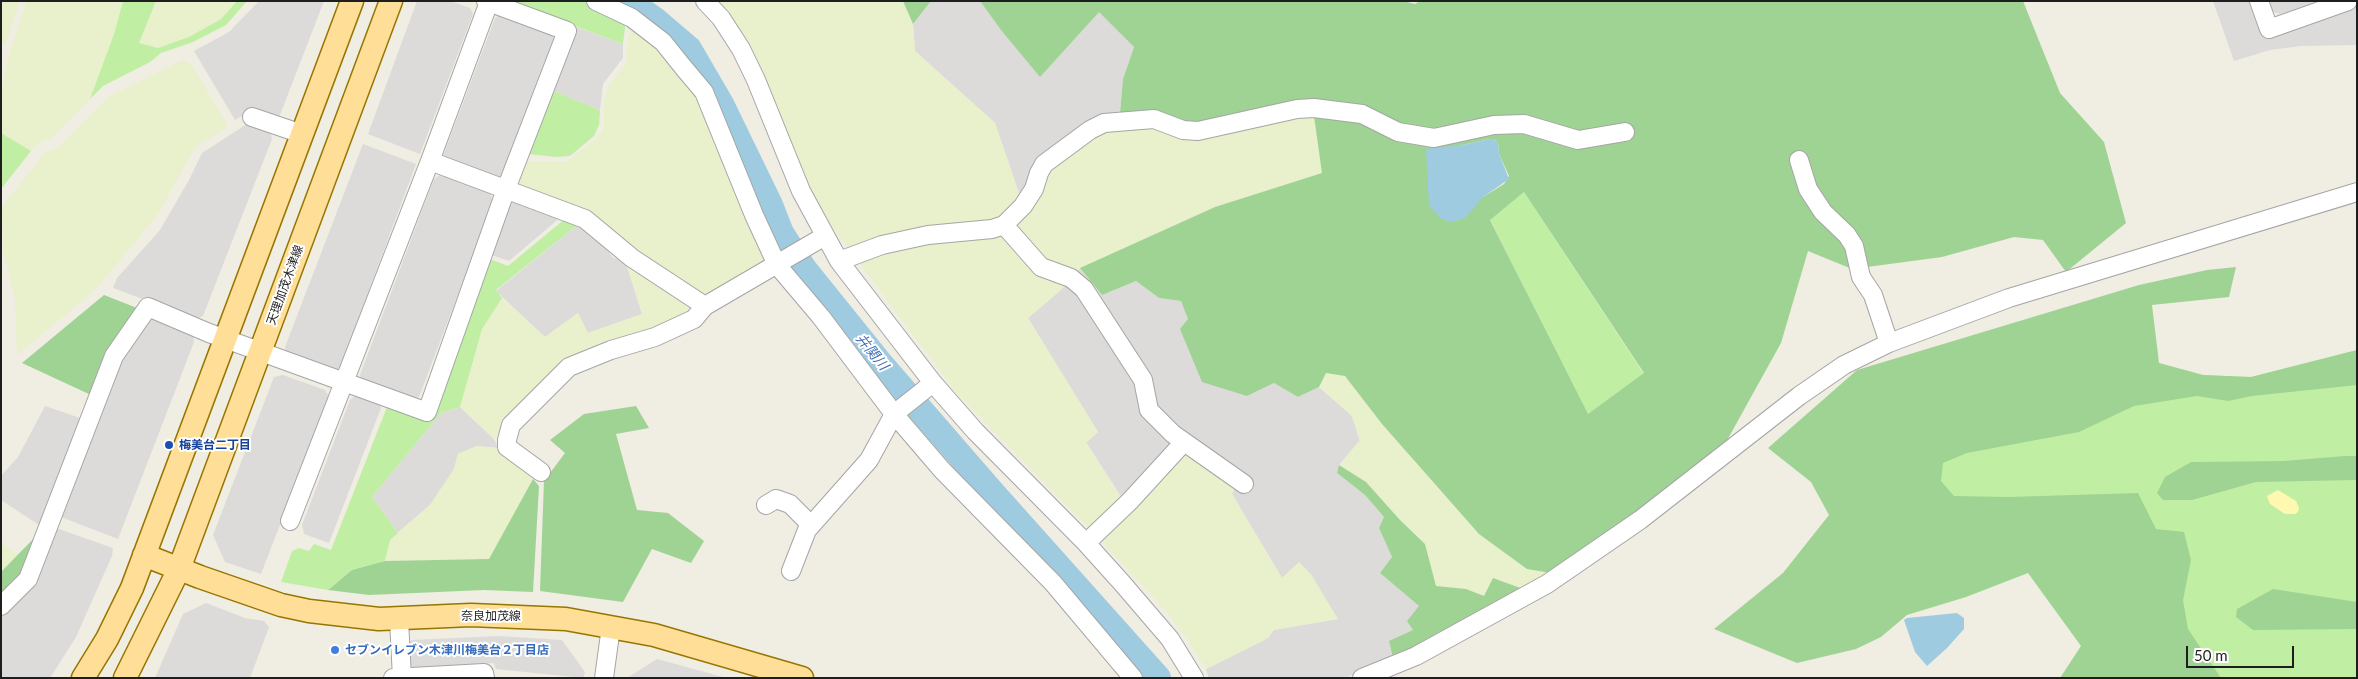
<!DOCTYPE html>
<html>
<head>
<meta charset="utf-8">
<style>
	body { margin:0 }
	#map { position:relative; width:2358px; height:679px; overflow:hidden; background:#f0ede2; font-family:Lato,sans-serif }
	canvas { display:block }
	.frame { position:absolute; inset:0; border:2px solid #1e1e1e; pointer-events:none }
	.scale { position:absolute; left:2186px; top:646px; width:108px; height:22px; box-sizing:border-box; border:2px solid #1e1e1e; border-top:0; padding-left:6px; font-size:15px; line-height:18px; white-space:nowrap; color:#1e1e1e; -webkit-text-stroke:4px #fff; paint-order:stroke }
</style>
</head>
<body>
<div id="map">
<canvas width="2358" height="679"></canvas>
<div class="frame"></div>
<div class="scale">50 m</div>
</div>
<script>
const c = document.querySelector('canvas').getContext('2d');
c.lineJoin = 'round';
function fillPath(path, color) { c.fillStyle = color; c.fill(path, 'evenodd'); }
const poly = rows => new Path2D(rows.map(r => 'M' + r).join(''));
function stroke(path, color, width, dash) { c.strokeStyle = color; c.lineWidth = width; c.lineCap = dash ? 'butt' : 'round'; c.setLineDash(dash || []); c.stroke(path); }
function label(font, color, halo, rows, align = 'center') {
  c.font = font + ' Lato,"Noto Sans JP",sans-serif'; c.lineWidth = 4; c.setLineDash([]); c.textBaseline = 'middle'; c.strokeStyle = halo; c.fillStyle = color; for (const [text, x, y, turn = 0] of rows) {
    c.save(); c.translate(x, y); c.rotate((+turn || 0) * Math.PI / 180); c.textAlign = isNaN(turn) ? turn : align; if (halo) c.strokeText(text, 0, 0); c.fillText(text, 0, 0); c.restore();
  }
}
const residential = poly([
	[259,1,324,1,280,115,274,119,251,111,235,120,194,51,229,32],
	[417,1,450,1,470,8,473,14,420,154,368,134],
	[931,1,980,1,1001,30,1099,11,1134,47,1123,79,1120,113,1044,168,1025,211,995,123,915,51,913,24],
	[2213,1,2251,1,2264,34,2357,5,2357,45,2301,46,2270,50,2234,61],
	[2267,1,2325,1,2280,14,2270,11],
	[500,14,552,33,554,39,502,178,493,181,446,162,443,156,495,18],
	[574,26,623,44,623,58,603,84,600,110,551,90],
	[257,123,270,128,272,139,203,316,196,319,113,288,117,278,160,230,189,180,202,153,247,124],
	[363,144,416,164,340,368,332,371,286,352,285,347],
	[440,175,490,192,493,202,419,397,412,401,362,382,360,375,434,179],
	[515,201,562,216,509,261,489,254,507,205],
	[580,223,604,245,613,258,625,260,642,314,588,333,578,313,545,337,496,291],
	[1080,268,1102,295,1136,281,1159,298,1181,301,1188,319,1247,396,1274,383,1298,397,1319,387,1352,416,1360,441,1339,465,1337,473,1365,495,1384,517,1379,528,1392,557,1380,573,1419,606,1413,630,1393,657,1345,678,1209,678,1206,669,1268,638,1273,630,1338,619,1299,563,1282,578,1232,494,1129,509,1086,442,1098,432,1028,318,1061,290],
	[154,319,193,334,194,342,118,539,61,517,120,361,145,322],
	[283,375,325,390,329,397,261,574,225,562,213,535,274,377],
	[355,396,380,404,381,408,329,543,304,534,302,525,350,400],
	[45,406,83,419,42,527,1,500,1,476,18,457],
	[460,407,494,439,498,448,477,446,458,454,454,469,430,505,398,533,372,497,441,413],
	[56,528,113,548,112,556,76,637,50,678,1,678,1,616,35,583],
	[206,603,245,618,264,621,269,627,250,678,155,678,183,614],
	[498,636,562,640,585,672,583,678,496,669,494,663,414,668,408,664,407,644,412,640],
	[657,659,723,677,727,678,627,678]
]);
const farmland = poly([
	[1,1,20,1,5,45,1,43],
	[27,1,123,1,114,34,90,99,52,137,39,143,31,151,1,133,1,91,10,52],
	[156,1,237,1,221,19,189,37,158,48,139,44],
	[719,1,903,1,913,24,915,51,995,123,1025,211,1044,168,1120,113,1156,110,1201,127,1312,101,1323,173,1215,207,1080,268,1061,290,1028,318,1098,432,1086,443,1128,509,1186,448,1237,485,1232,494,1282,578,1299,562,1311,574,1338,619,1274,630,1268,638,1206,669,1187,639,1166,611,1090,529,956,392,831,225,812,193,758,60,748,40],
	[633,26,656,43,700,98,769,264,704,299,515,185,524,162,568,161,598,137,604,128,604,101,609,86,626,63,629,34],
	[182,60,191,64,228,126,195,147,158,214,99,285,83,300,17,355,15,299,3,249,2,207,40,159,45,153,59,147,110,96],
	[625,260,699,312,624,342,515,412,494,439,460,407,482,329,502,298,545,337,578,313,588,333,642,314],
	[1326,373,1345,376,1382,424,1479,534,1551,573,1523,589,1484,596,1466,589,1436,586,1425,544,1400,520,1366,482,1339,465,1360,440,1352,416,1319,387],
	[477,446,498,448,519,462,533,479,489,559,385,561,390,539,430,505,454,469,458,454],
	[1,543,18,555,1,572]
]);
const grass = poly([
	[123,1,156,1,139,43,158,48,189,37,221,19,237,1,247,1,226,25,193,42,161,53,150,62,103,86,90,99,114,34],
	[509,1,583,1,626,20,623,44],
	[551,90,600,110,599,125,594,136,570,156,556,157,528,154],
	[1,133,31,151,1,189],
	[1524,192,1644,374,1587,415,1490,219],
	[566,218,580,223,496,290,502,298,482,329,460,407,441,413,372,497,398,533,390,540,385,561,352,570,328,590,281,582,292,551,299,548,309,551,314,544,331,550,387,407,424,420,487,258,508,266],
	[2357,350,2357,678,2191,678,1927,499,1916,436,2159,363,2203,375,2251,377]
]);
const forest = poly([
	[903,1,931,1,913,24],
	[980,1,1403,1,1415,4,1420,1,2023,1,2060,93,2104,142,2126,223,2066,272,2043,240,2014,237,1942,257,1852,269,1808,251,1781,343,1725,444,1626,521,1551,573,1527,569,1479,534,1382,424,1345,376,1326,373,1319,387,1298,397,1274,383,1247,396,1202,382,1180,329,1188,319,1181,301,1159,298,1136,281,1102,295,1080,268,1215,207,1322,173,1312,102,1201,127,1156,110,1120,113,1123,79,1134,47,1099,12,1040,77,1001,30],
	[1490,139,1494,139,1498,143,1499,154,1509,176,1504,184,1483,197,1453,147],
	[1524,192,1644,373,1588,414,1490,220],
	[2236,267,2229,297,2152,305,2159,363,2203,375,2251,377,2357,350,2357,385,2252,396,2228,401,2197,396,2134,406,2079,432,1967,453,1943,463,1941,481,1954,496,2009,497,2138,493,2156,529,2184,532,2191,560,2183,600,2188,629,2221,678,2060,678,2081,646,2028,573,1966,597,1907,615,1881,637,1856,649,1797,663,1714,629,1783,573,1829,515,1811,482,1768,448,1857,370,2139,285,2207,270],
	[104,295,137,308,91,395,22,363],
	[636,406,649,428,616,434,637,510,668,513,704,541,691,563,652,549,623,602,540,591,544,481,565,453,550,440,584,414],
	[2345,456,2357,456,2357,480,2256,482,2192,500,2163,500,2157,493,2165,477,2191,462,2284,461],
	[1339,465,1366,482,1400,520,1425,544,1436,586,1466,589,1484,596,1493,578,1523,589,1465,625,1393,657,1389,641,1413,630,1407,621,1419,606,1380,573,1392,557,1379,528,1384,517,1365,495,1337,473],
	[533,479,539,486,533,592,484,590,369,595,328,590,352,570,385,561,489,559],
	[40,532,26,569,1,596,1,572],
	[2273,589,2357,602,2357,629,2253,630,2236,617,2237,609]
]);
const sand = poly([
	[2278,490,2296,501,2299,508,2298,512,2295,514,2285,514,2270,504,2267,496]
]);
const water = poly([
	[1490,139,1494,139,1498,143,1499,154,1509,179,1483,197,1465,218,1451,222,1440,218,1429,205,1426,149,1462,145],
	[1957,613,1964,618,1964,629,1947,648,1927,666,1915,652,1904,620,1907,618]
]);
const river = poly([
	[628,1,655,20,689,49,721,104,770,205,781,233,804,269,879,362,990,490,1158,678]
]);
const minor = poly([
	[596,1,632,18,663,42,683,67,704,92,754,215,777,265,821,317,894,414,942,470,1053,583,1133,678],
	[705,1,721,18,741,49,756,80,801,191,839,261,933,383,975,431,1086,543,1122,583,1170,639,1194,678],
	[2259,1,2269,29,2348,1],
	[252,117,302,134],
	[1799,160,1808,189,1823,212,1847,235,1854,246,1861,277,1873,295,1889,343],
	[430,161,585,219,632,258,705,306],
	[1004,225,1041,267,1071,278,1084,289,1143,380,1149,410,1173,434,1244,484],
	[839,261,882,245,928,235,992,229,1004,225,1023,206,1034,189,1039,173,1044,164,1090,130,1104,123,1154,119,1183,130,1198,131,1297,109,1314,108,1362,114,1398,132,1434,138,1494,125,1524,124,1578,140,1625,132],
	[541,472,507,447,507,440,511,425,569,367,611,350,655,337,694,319,705,306,825,236],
	[766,505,776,499,790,504,811,525],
	[290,521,430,161,489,2],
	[1086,543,1130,501,1184,442],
	[791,571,807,530,869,460,894,414,933,383],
	[1,606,28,579,114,356,148,307,209,333,427,412,506,189,567,31,486,1],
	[399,620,402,678],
	[393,678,484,673,485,678],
	[604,678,611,627],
	[1362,678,1416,656,1547,584,1640,520,1799,396,1844,365,1889,343,2009,298,2357,192]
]);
const major = poly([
	[144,555,200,577,281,605,309,611,379,619,471,615,566,619,654,635,802,678],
	[83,678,107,639,132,588,352,1],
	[125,678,179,569,391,1]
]);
const markers = [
	[169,445,5,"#1a4fb4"],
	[335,650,5,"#3f7fe0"]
];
const streetNames = [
	["天理加茂木津線",285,285,-70],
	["奈良加茂線",491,616]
];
const transitNames = [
	["梅美台二丁目",179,445]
];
const shopNames = [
	["セブンイレブン木津川梅美台２丁目店",345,650]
];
const waterNames = [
	["井関川",872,352,51]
];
fillPath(residential, '#dcdbda');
fillPath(farmland, '#e9f0cc');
fillPath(grass, '#c0efa4');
fillPath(forest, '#9fd393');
fillPath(sand, '#fff8b1');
fillPath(water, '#9fcbe1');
stroke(river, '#9fcbe1', 26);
stroke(minor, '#a5a5a5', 20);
stroke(major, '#977600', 25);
stroke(minor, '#fff', 18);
stroke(major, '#ffde98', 22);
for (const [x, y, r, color] of markers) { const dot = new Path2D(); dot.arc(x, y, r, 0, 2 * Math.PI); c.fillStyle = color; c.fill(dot); stroke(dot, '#fff', 2); }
label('12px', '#1e1e1e', '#fff', streetNames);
label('bold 12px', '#164399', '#fff', transitNames, 'left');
label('bold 12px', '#366cbe', '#fff', shopNames, 'left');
label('italic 14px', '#426eb5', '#fff', waterNames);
</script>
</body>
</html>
